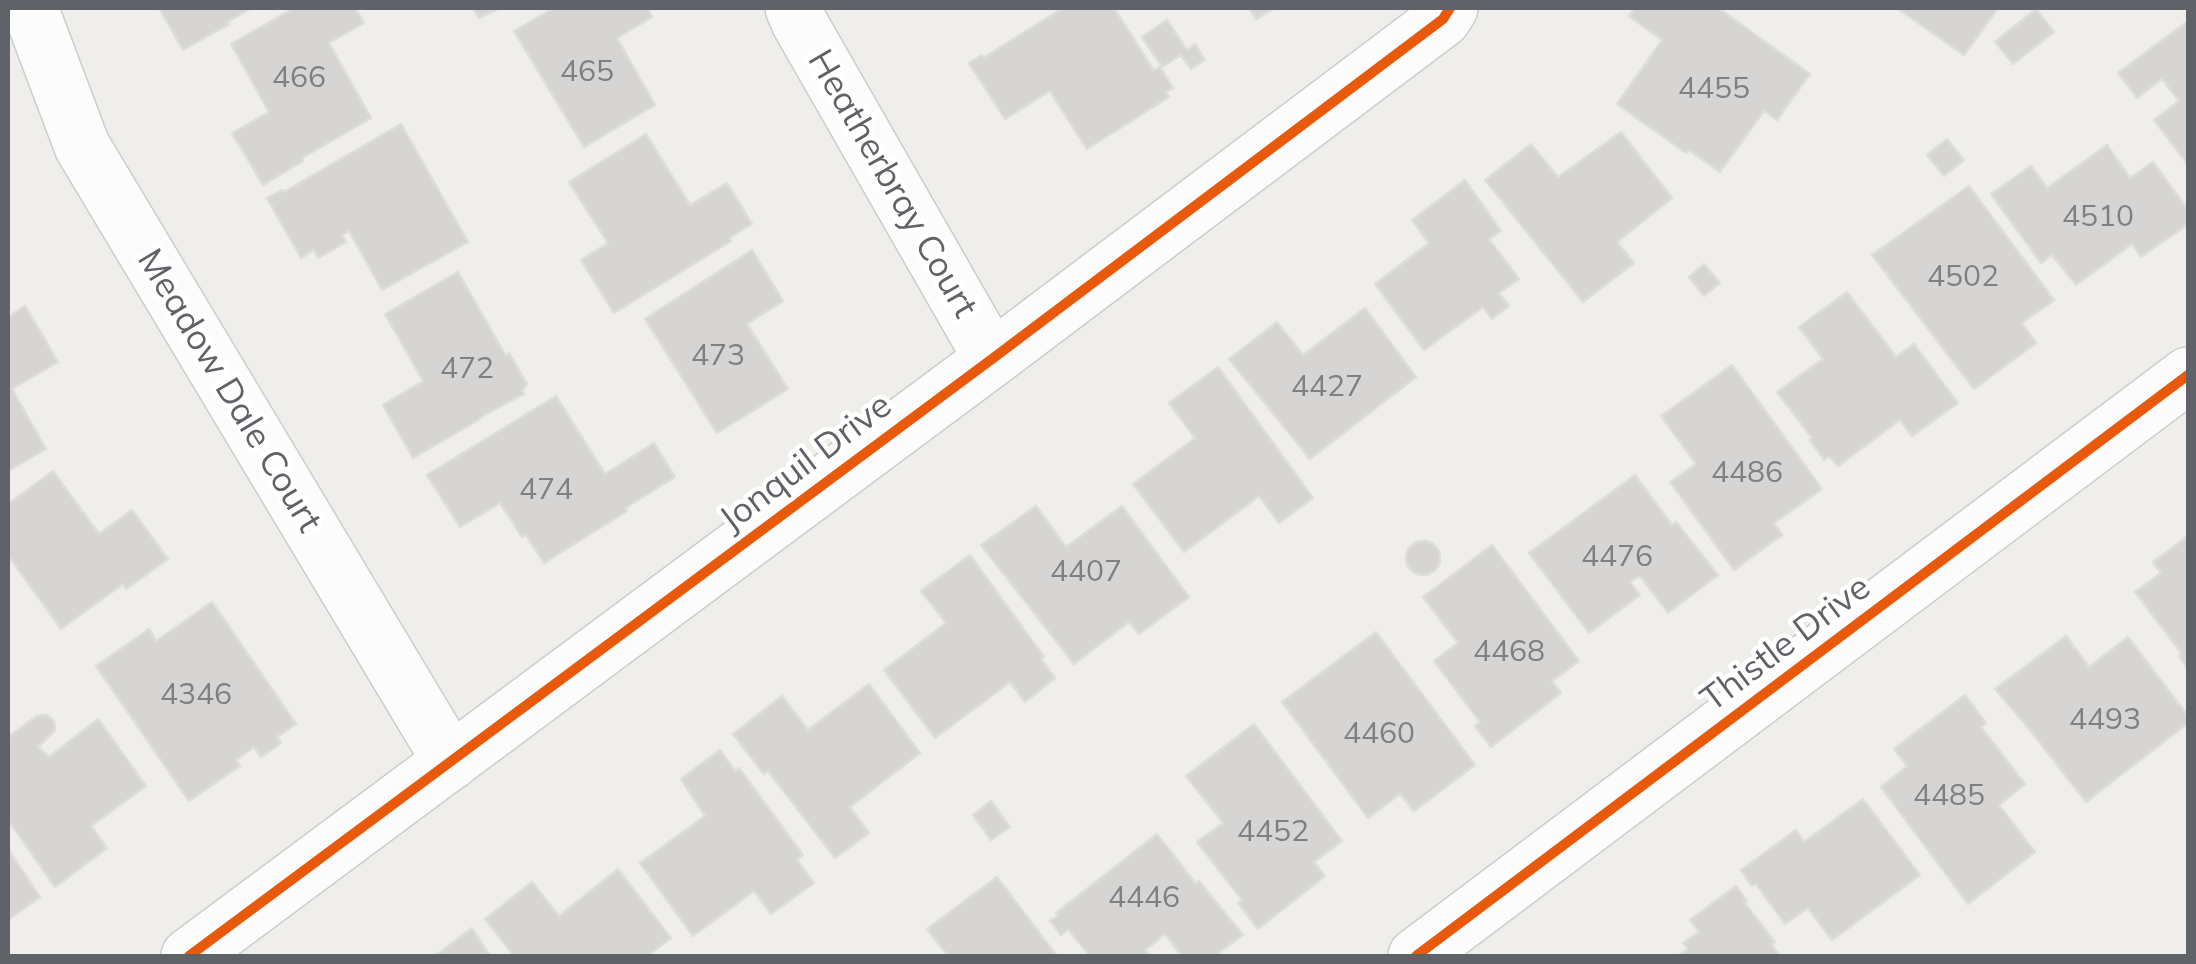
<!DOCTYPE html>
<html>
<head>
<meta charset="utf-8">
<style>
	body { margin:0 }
	#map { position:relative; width:2196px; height:964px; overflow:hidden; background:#efeeea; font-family:Mulish,sans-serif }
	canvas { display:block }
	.frame { position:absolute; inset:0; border:10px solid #5f6368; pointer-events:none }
</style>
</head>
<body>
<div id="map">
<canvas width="2196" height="964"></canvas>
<div class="frame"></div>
</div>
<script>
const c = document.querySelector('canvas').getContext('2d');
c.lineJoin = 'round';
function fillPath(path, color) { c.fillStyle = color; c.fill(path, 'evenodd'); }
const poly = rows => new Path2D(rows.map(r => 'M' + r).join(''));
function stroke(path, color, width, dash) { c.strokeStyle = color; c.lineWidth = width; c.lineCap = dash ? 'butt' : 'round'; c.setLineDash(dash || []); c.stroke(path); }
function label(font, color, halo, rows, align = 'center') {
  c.font = font + ' Mulish,sans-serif'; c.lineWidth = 9; c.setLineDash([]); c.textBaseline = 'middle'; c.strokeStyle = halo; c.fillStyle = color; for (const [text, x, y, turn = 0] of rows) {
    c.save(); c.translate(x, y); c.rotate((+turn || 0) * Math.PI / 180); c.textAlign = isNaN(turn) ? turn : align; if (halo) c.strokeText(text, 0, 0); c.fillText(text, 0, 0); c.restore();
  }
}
const building = poly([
	[159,8,252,8,227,22,229,24,183,50,159,8],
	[294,8,355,8,364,23,329,43,371,118,302,158,303,161,263,185,232,133,269,112,231,44,294,8],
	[473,8,500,8,479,18,473,8],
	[554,8,647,8,652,17,617,38,655,105,584,147,514,31,554,8],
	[1063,8,1114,8,1154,71,1160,67,1173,88,1166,92,1169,97,1087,149,1050,91,1005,119,969,63,982,55,983,58,1063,8],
	[1249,8,1275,8,1256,19,1249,8],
	[1635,8,1718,8,1810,74,1777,120,1764,111,1720,172,1689,150,1686,153,1617,104,1662,40,1629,16,1635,8],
	[1897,8,1998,8,1964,55,1897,8],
	[2036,9,2054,32,2013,64,1995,42,2036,9],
	[1167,20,1187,50,1195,44,1205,60,1191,69,1181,55,1162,67,1142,37,1167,20],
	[2188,21,2188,165,2154,120,2179,101,2162,79,2137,98,2118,73,2188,21],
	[401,124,468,242,382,290,349,231,342,235,346,242,318,258,314,250,301,258,267,198,282,190,284,192,401,124],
	[1621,132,1672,198,1617,242,1634,263,1583,302,1485,180,1531,144,1558,177,1621,132],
	[646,134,690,205,727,183,752,224,729,238,731,241,614,313,581,260,608,243,569,182,646,134],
	[1947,139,1964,160,1944,176,1927,155,1947,139],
	[2107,145,2130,178,2153,162,2188,210,2188,224,2141,257,2132,244,2076,285,2052,255,2041,263,1991,194,2031,166,2047,188,2107,145],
	[1465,180,1501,231,1489,239,1519,279,1499,293,1509,306,1492,319,1483,307,1424,350,1375,284,1429,243,1412,220,1465,180],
	[1969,186,2054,300,2022,323,2036,343,1974,389,1872,255,1969,186],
	[752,250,783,301,747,324,788,389,717,433,645,319,752,250],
	[1704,264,1720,283,1704,296,1689,277,1704,264],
	[458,272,506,356,509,353,527,384,522,391,524,394,479,418,480,419,413,458,383,405,423,381,385,314,458,272],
	[1847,292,1896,357,1914,344,1958,403,1912,436,1900,420,1838,466,1829,456,1824,460,1810,440,1812,438,1777,392,1823,359,1799,327,1847,292],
	[25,306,58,362,12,389,46,449,8,471,8,317,25,306],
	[1365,308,1416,377,1310,459,1229,359,1277,322,1303,355,1365,308],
	[1732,365,1822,489,1774,523,1782,535,1734,570,1670,482,1696,464,1661,416,1732,365],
	[1218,367,1313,498,1279,523,1259,496,1184,552,1133,484,1195,438,1169,403,1218,367],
	[556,396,605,474,654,443,675,477,625,508,627,511,544,563,526,535,522,537,500,503,460,527,427,475,556,396],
	[53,471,99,534,132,510,168,559,126,589,123,584,61,629,8,555,8,504,53,471],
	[1635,475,1672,525,1676,522,1718,575,1668,613,1640,576,1630,582,1640,595,1589,633,1529,553,1635,475],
	[1036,506,1066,547,1122,506,1189,597,1139,634,1129,622,1074,664,981,545,1036,506],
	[2188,536,2188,669,2179,656,2182,654,2135,592,2161,573,2153,562,2188,536],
	'1406 558a17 17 0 1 1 34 0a17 17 0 1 1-34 0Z',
	[1492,545,1579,661,1552,681,1561,693,1491,747,1475,726,1480,722,1434,661,1458,643,1423,597,1492,545],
	[970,555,1044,657,1041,659,1055,678,1025,702,1010,682,935,738,884,670,946,623,921,591,970,555],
	[212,602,296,724,277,737,281,743,261,757,254,747,236,760,240,766,189,801,96,666,149,629,156,641,212,602],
	[1376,632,1475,765,1414,811,1400,794,1368,818,1282,702,1376,632],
	[2066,636,2089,667,2128,637,2188,716,2188,723,2086,802,2030,730,1995,689,2066,636],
	[869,684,920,753,850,807,869,833,835,858,768,771,764,774,733,734,782,696,808,730,869,684],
	[1965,695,1986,723,1981,727,2025,784,1999,805,2035,852,1968,904,1881,787,1907,766,1894,749,1965,695],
	[47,715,54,721,55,730,38,747,49,757,98,719,146,786,91,826,107,848,55,887,8,820,8,737,37,716,47,715],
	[1254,724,1342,841,1314,862,1325,876,1258,929,1238,903,1242,900,1197,842,1223,823,1186,776,1254,724],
	[720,750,735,771,739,768,803,855,797,860,814,883,771,914,754,891,693,936,640,863,705,816,681,779,720,750],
	[1863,799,1920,875,1832,940,1808,908,1785,924,1756,884,1752,886,1741,870,1796,830,1804,842,1863,799],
	[991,801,1010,827,991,840,973,815,991,801],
	[1157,834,1196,884,1199,881,1243,935,1214,956,1182,956,1165,934,1145,950,1150,956,1090,956,1068,929,1061,935,1050,921,1058,916,1056,913,1157,834],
	[8,849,40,897,8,920,8,849],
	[618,869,671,938,647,956,514,956,485,919,532,882,559,916,618,869],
	[997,877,1057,956,948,956,927,929,997,877],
	[1736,886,1747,901,1744,902,1775,942,1771,944,1780,956,1678,956,1688,949,1683,943,1699,932,1690,920,1736,886],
	[472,928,490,956,435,956,472,928]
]);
const minor = poly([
	[30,8,82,146,451,762],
	[793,8,799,22,992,359],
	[189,956,992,359,1443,19,1450,8],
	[1416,956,2188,375]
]);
const cycleway = poly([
	[189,956,992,359,1443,19,1450,8],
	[1416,956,2188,375]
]);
const numberNames = [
	["465",587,72],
	["466",299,78],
	["4455",1714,89],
	["4510",2098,217],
	["4502",1963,277],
	["473",718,356],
	["472",467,369],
	["4427",1327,387],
	["4486",1747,473],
	["474",546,490],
	["4476",1617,557],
	["4407",1086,572],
	["4468",1509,652],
	["4346",196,695],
	["4493",2105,720],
	["4460",1379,734],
	["4485",1949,796],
	["4452",1273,832],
	["4446",1144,898]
];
const streetNames = [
	["Heatherbray Court",892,184,60],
	["Meadow Dale Court",229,391,59],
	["Jonquil Drive",806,463,-37],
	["Thistle Drive",1786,644,-37]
];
fillPath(building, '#d6d5d3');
stroke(building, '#deddd9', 2.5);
stroke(minor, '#cbcccc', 58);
stroke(minor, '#fdfcfc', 55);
stroke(cycleway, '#e8590c', 10);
label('30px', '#7e8184', null, numberNames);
label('35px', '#5f6368', '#fff', streetNames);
</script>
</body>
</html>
